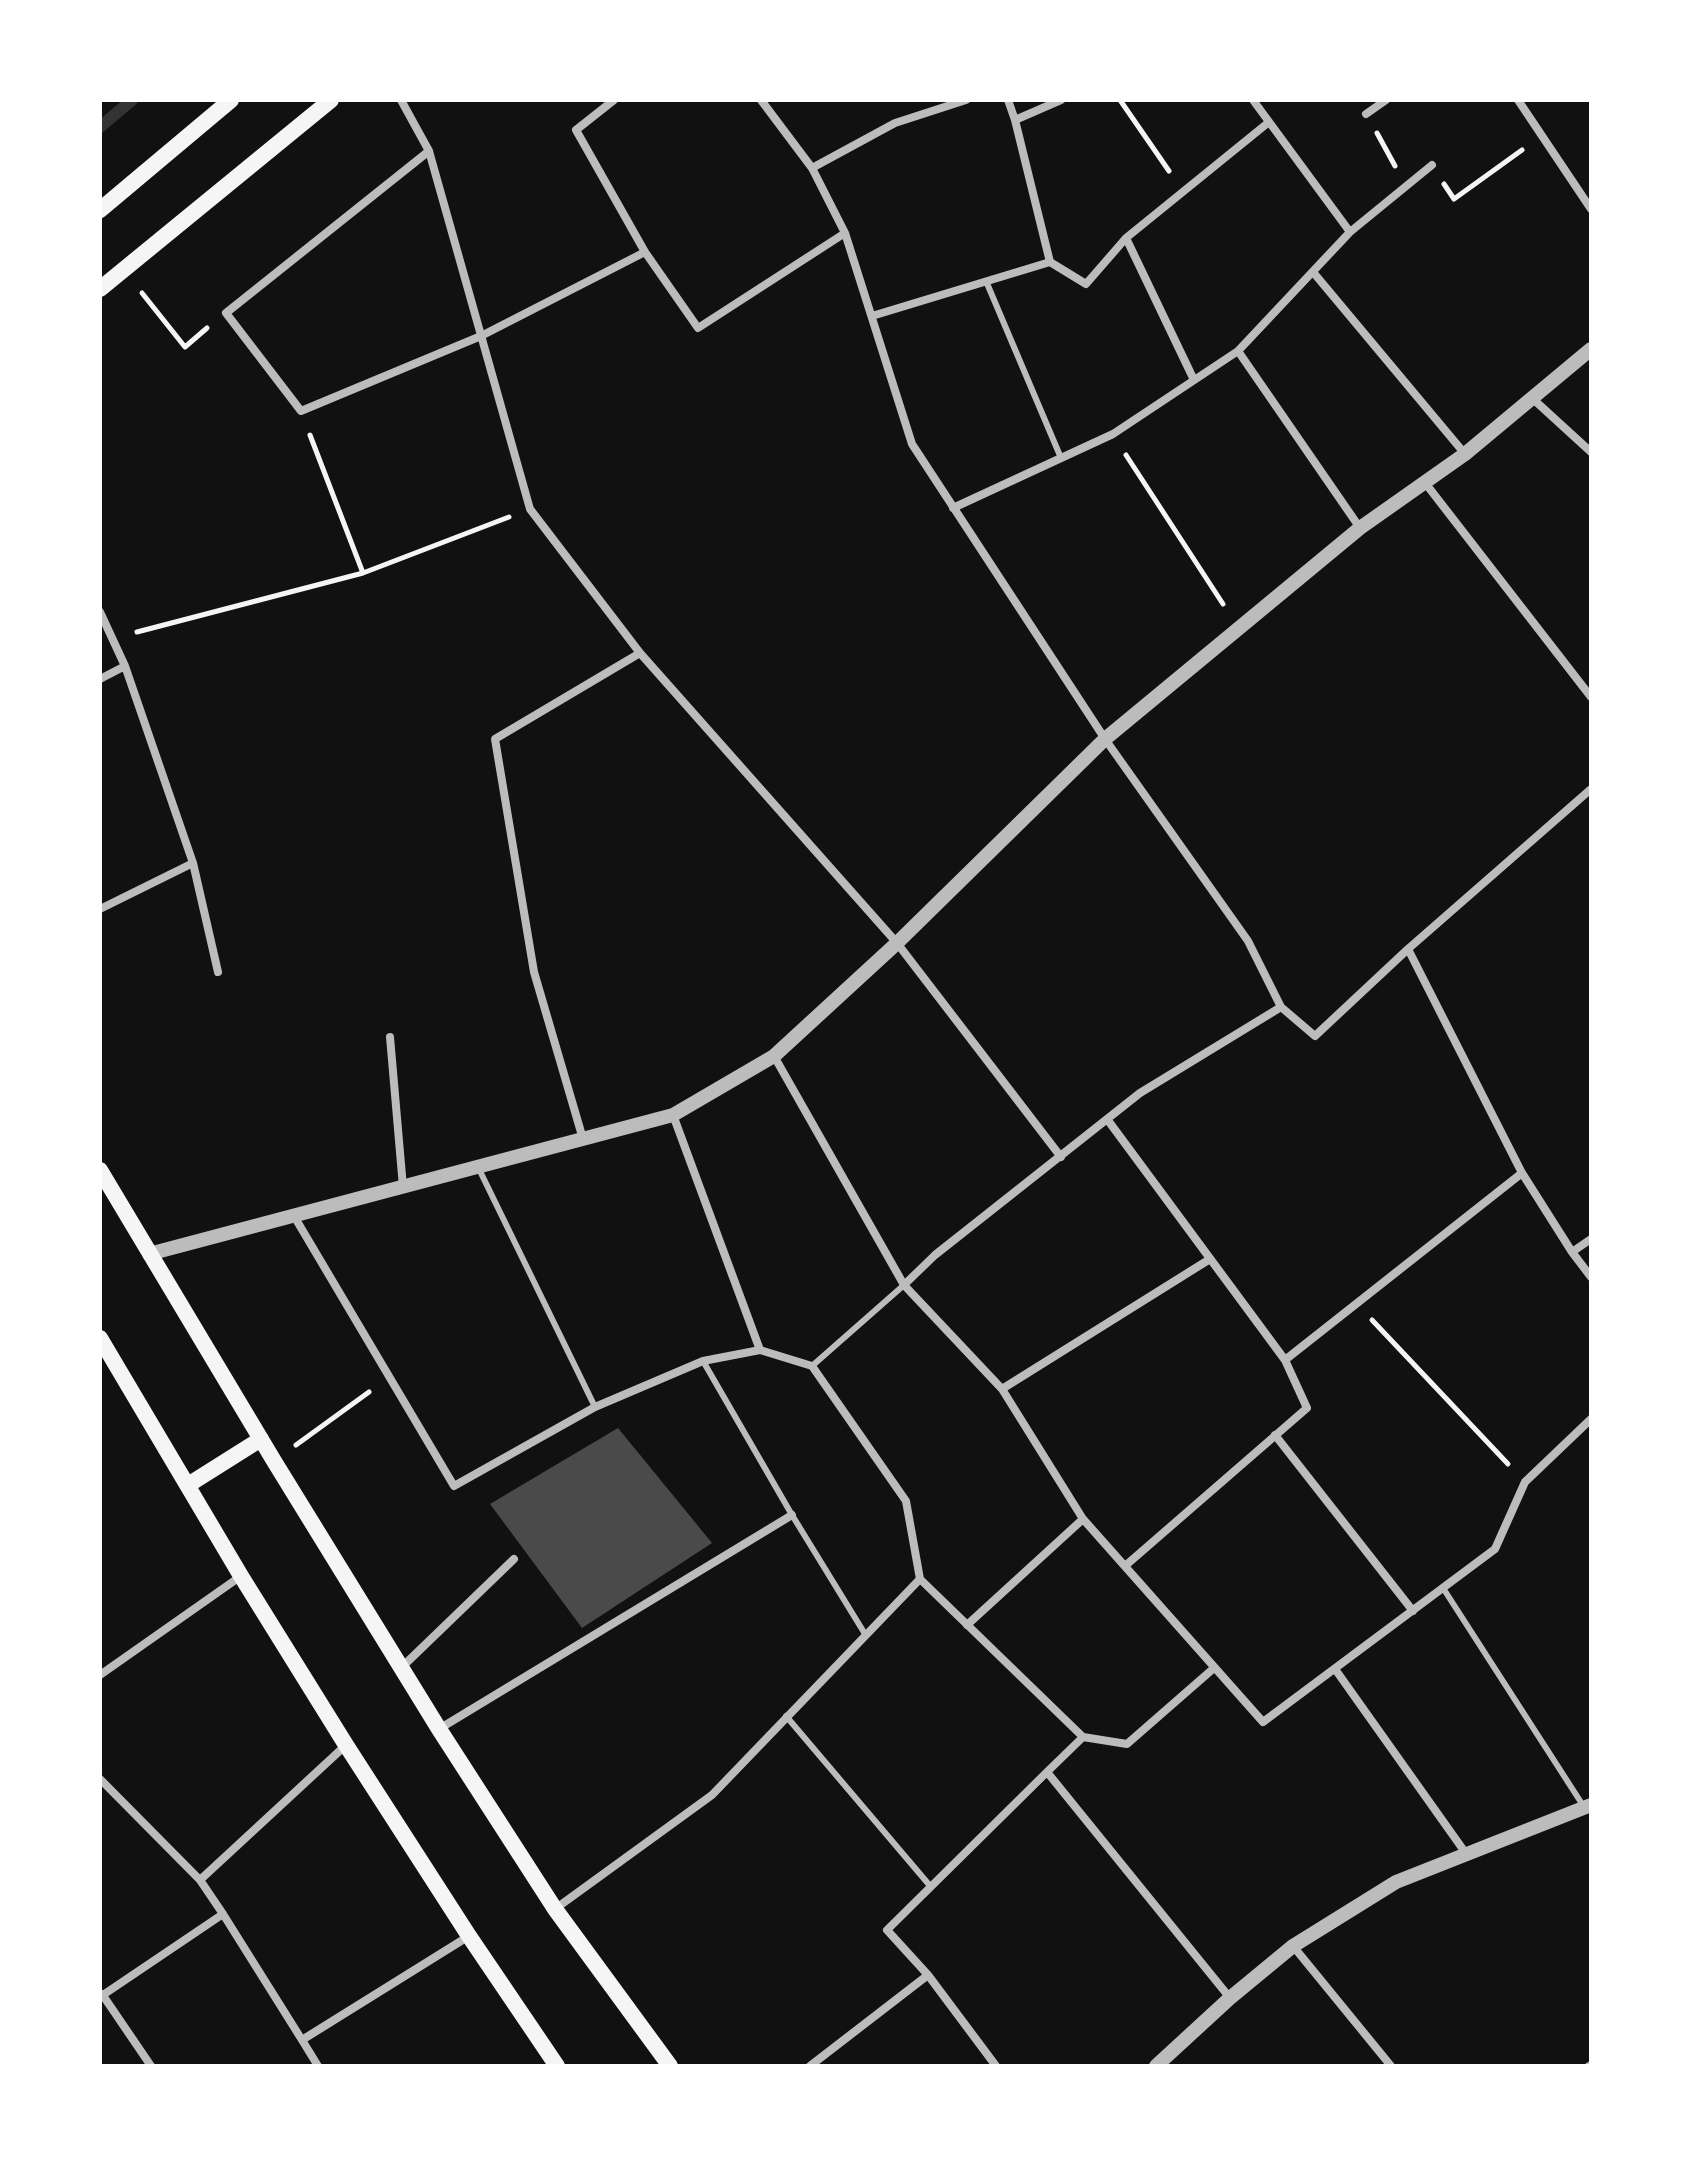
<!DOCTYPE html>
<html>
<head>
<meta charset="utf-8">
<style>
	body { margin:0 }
	#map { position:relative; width:1691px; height:2166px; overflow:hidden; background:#111; font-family:"Golos Text",sans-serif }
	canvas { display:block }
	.frame { position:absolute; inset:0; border:102px solid #fff; pointer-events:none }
</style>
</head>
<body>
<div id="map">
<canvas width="1691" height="2166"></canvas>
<div class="frame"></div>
</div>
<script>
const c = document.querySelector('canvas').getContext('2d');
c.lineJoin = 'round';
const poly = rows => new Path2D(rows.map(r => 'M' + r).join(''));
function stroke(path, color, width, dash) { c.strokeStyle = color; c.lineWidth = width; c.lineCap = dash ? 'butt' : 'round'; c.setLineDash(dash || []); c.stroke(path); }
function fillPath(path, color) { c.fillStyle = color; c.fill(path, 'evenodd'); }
const stream = poly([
	[100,127,132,100]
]);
const building = poly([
	[618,1428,712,1543,582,1628,490,1504]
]);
const path = poly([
	[1120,100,1169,171],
	[1377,133,1395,166],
	[1444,184,1454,199,1522,150],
	[142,293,185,347,207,328],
	[310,435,363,573],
	[1126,455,1223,604],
	[137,632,363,573,509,517],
	[1372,1320,1508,1464],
	[296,1445,369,1392]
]);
const service = poly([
	[986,281,1061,458],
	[478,1167,595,1407],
	[703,1361,792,1515,865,1634],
	[812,1366,904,1285],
	[1443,1588,1584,1807],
	[786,1716,931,1887]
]);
const minor = poly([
	[401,100,429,151,530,509,640,653,897,943,1061,1157],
	[614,100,576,130,645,252,698,328,845,233],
	[761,100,812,168,845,233,912,444,1105,739,1248,941,1281,1007],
	[1253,100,1350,232],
	[1518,100,1591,209],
	[1366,114,1386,100],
	[1015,120,1061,100],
	[429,151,226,313,301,411,481,336,645,252],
	[812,168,895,123,966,100],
	[1126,238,1194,380],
	[1050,262,1086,284,1126,238,1269,122],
	[1313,272,1465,454],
	[872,316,1050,262,1015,120,1008,100],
	[1238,351,1360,528],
	[1533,399,1591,452],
	[1426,484,1591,697],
	[953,508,1113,434,1238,351,1350,232,1432,165],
	[100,612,125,666,193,863,218,972],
	[100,679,125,666],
	[100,909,193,863],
	[1408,949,1591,789],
	[390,1037,403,1187],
	[774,1056,904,1285,1002,1389,1083,1519,1263,1722,1495,1549,1525,1482,1591,1419],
	[673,1115,760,1350,812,1366,906,1501,920,1579,1083,1737],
	[1107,1119,1285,1360,1522,1173],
	[583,1139,534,972,495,739,640,653],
	[294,1216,454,1486,595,1407,703,1361,760,1350],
	[1591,1239,1572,1252,1591,1277],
	[904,1285,935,1255,1140,1093,1281,1007,1315,1036,1408,949,1522,1173,1572,1252],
	[1002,1389,1210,1259],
	[1275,1435,1413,1611],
	[1125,1566,1307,1408,1285,1360],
	[967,1625,1083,1519],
	[401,1668,514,1559],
	[1335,1669,1467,1855],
	[100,1675,241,1576],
	[439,1729,792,1515],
	[1047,1772,1230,1998],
	[100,1779,200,1880],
	[555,1909,712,1795,920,1579],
	[223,1914,302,2040],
	[1293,1946,1391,2066],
	[928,1975,996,2066],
	[102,1994,151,2066],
	[100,1997,223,1914,200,1880,346,1745],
	[318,2066,302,2040,469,1936],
	[810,2066,928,1975,887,1930,1047,1772,1083,1737,1127,1744,1214,1668],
	[1589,2066,1591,2065]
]);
const tertiary = poly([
	[149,1254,673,1115,774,1056,897,943,1105,739,1360,528,1465,454,1591,349],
	[1156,2066,1230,1998,1293,1946,1396,1882,1591,1805]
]);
const secondary = poly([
	[100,210,231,100],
	[100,289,331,100],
	[100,1170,274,1461,439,1729,555,1909,670,2066],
	[100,1338,241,1576,346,1745,469,1936,557,2066],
	[188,1485,261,1439]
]);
stroke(stream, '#333', 12);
fillPath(building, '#4a4a4a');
stroke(path, '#f5f5f5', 5);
stroke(service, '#bcbcbc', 6);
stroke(minor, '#bcbcbc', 8);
stroke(tertiary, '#bcbcbc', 14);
stroke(secondary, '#f5f5f5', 16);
</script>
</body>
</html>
